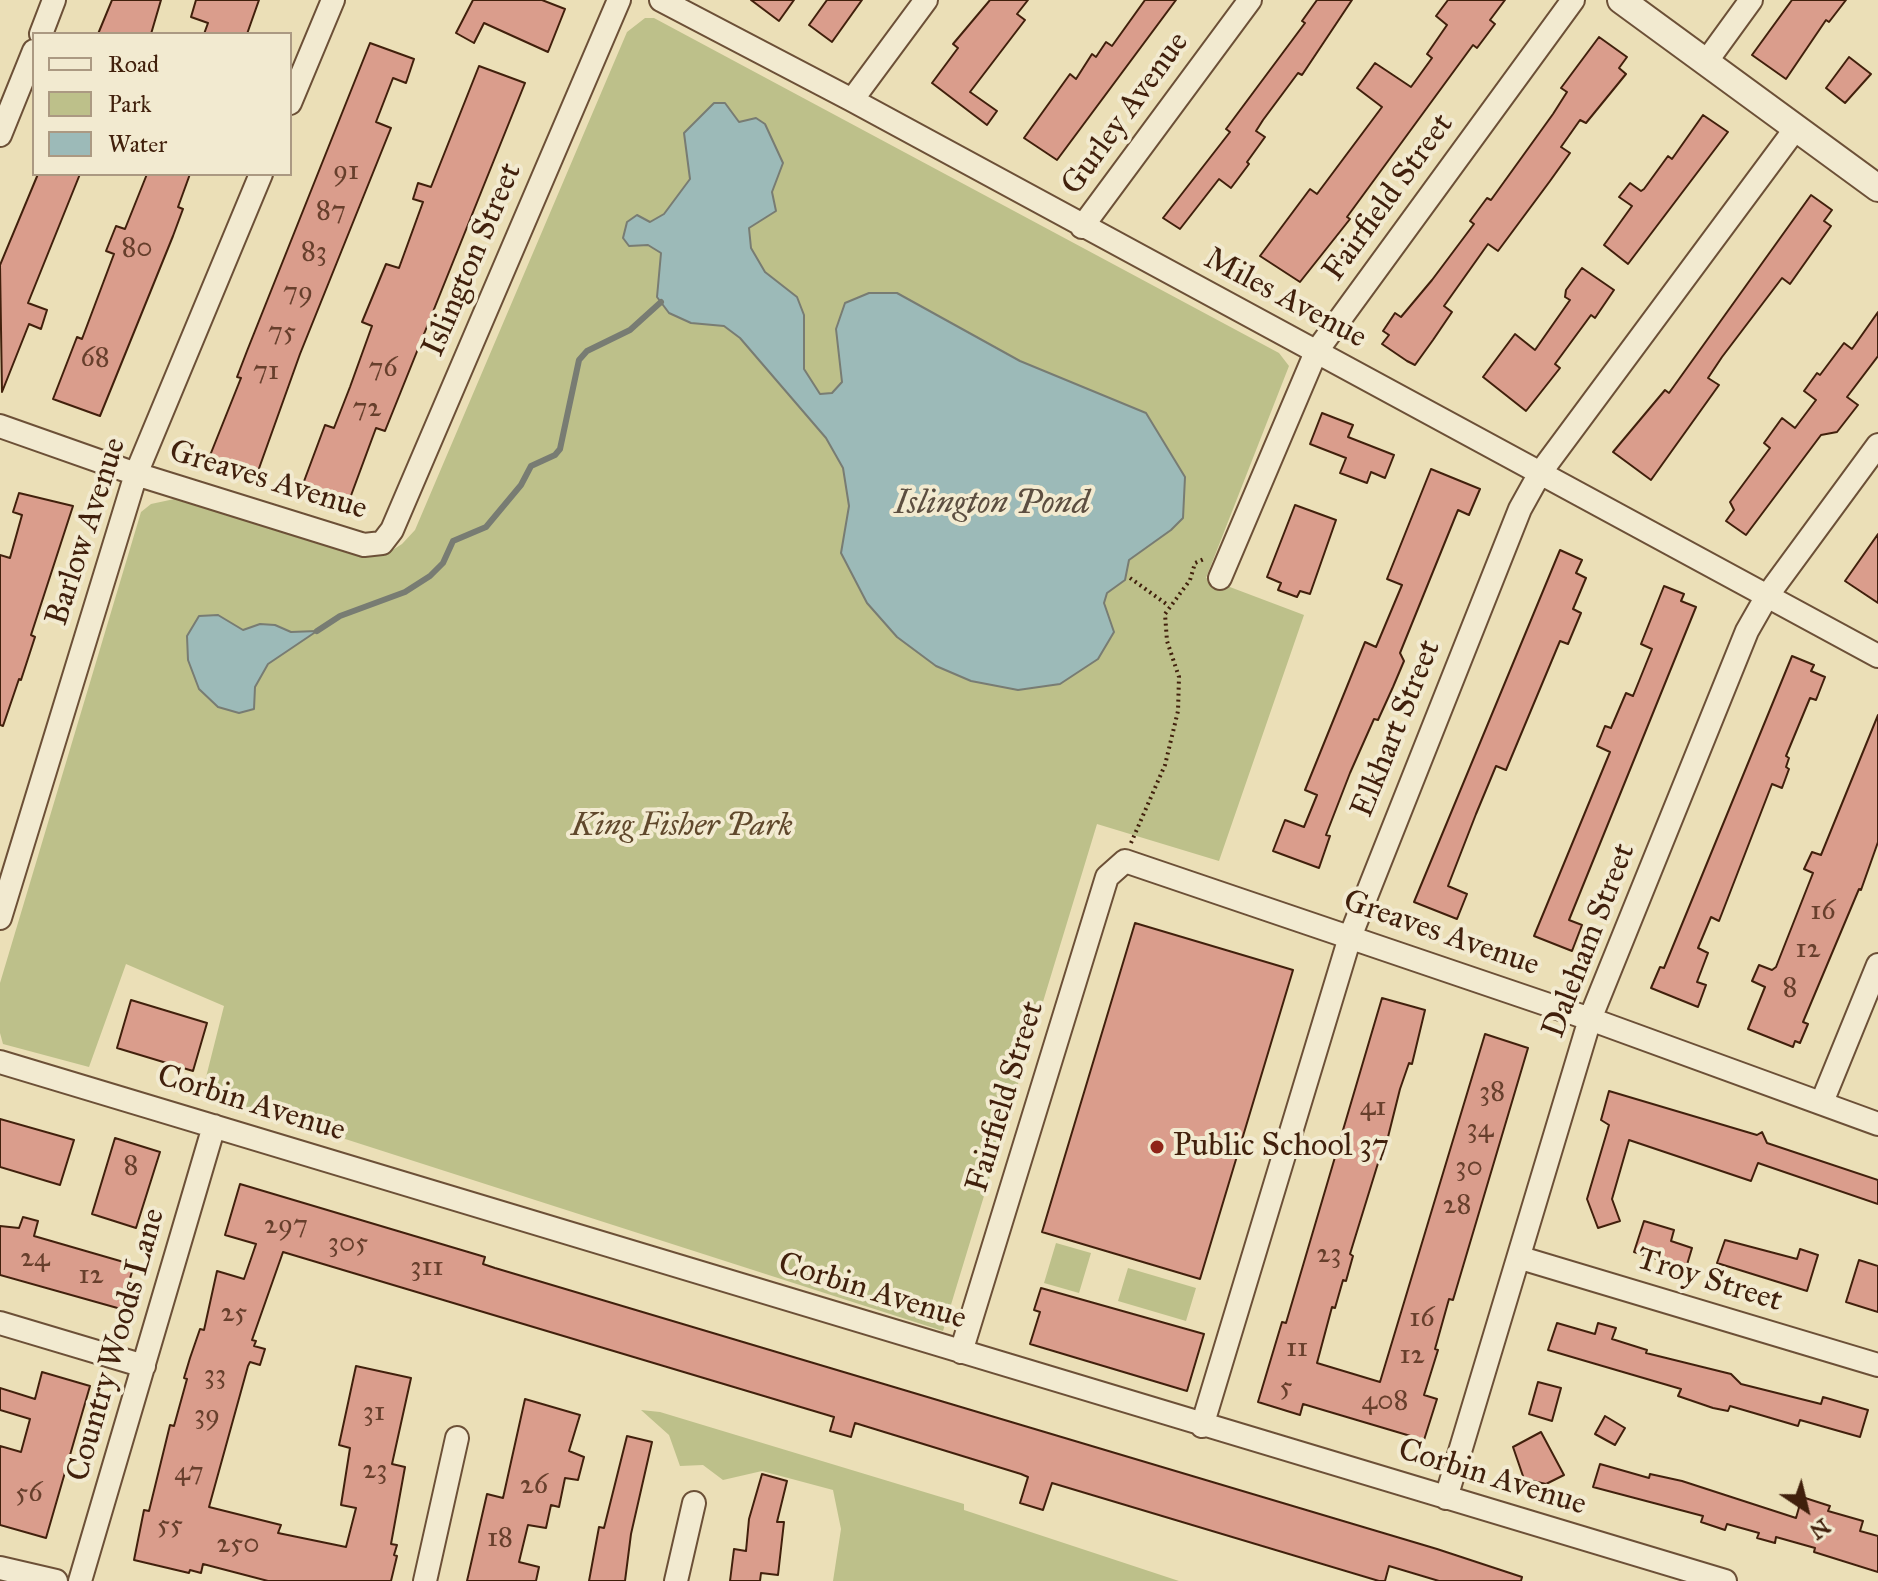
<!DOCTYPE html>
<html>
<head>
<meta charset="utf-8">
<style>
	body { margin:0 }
	#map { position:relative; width:1878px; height:1581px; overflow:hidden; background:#ebdfb7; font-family:"IM FELL Great Primer",serif }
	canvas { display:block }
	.legend { position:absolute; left:32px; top:32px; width:260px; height:144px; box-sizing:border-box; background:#f2ead0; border:2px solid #ab9982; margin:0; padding:10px 14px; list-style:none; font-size:24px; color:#41200c }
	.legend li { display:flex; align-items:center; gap:16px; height:40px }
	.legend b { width:40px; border:2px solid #ab9982 }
	.north { position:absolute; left:1766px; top:1469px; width:80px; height:80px; -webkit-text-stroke:6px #f2ead0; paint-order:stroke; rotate:145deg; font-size:22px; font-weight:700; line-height:32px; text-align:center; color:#41200c }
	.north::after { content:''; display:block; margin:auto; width:28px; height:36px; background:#41200c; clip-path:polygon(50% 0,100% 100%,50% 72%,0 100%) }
</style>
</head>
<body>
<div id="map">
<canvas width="1878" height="1581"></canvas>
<ul class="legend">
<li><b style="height:10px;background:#f2ead0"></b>Road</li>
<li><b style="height:22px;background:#bdc08a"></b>Park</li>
<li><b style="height:22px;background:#9cbab8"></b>Water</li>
</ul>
<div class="north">N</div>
</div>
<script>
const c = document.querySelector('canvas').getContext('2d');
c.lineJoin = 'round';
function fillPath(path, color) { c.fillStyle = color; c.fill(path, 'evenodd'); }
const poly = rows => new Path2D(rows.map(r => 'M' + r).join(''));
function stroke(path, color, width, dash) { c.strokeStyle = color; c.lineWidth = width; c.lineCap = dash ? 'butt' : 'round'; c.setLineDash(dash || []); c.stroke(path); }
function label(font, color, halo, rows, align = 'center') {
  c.font = font + ' "IM FELL Great Primer",serif'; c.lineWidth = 8; c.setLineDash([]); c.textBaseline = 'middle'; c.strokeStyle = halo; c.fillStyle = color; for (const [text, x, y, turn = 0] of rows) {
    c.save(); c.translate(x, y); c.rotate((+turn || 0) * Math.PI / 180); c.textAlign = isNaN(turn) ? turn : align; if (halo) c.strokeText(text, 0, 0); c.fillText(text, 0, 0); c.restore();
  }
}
const green = poly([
	[645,18,654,18,1279,353,1289,366,1206,578,1304,615,1219,861,1097,824,943,1331,202,1093,224,1006,126,964,89,1067,3,1044,0,1033,0,983,141,512,151,504,179,498,202,501,367,556,383,556,402,544,415,530,627,32],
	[1056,1243,1091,1253,1079,1293,1044,1283],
	[1128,1268,1196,1288,1186,1321,1118,1301],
	[641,1410,660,1412,964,1504,964,1510,1179,1581,833,1581,841,1529,833,1490,762,1471,723,1480,703,1465,680,1466,669,1435]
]);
const water = poly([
	[714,103,725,103,739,122,756,118,765,124,783,163,772,192,776,211,749,228,751,248,765,272,797,297,804,315,804,369,820,394,832,393,842,382,836,329,845,303,869,293,897,293,1020,361,1146,413,1185,477,1183,518,1171,530,1129,560,1125,580,1107,593,1104,603,1114,632,1098,659,1060,684,1018,690,971,681,936,666,897,637,867,603,841,553,849,506,843,468,826,438,740,338,724,326,691,323,669,313,657,297,661,253,648,245,629,246,623,238,627,222,637,215,650,222,664,214,690,179,684,133,714,103],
	[218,615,243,630,260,624,275,625,291,632,317,631,268,664,255,687,254,709,239,713,218,707,199,689,188,660,187,636,199,616,218,615]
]);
const stream = poly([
	[317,631,340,616,405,592,430,576,443,563,453,541,486,527,521,485,531,466,555,455,560,449,579,360,587,351,630,330,661,302]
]);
const building = poly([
	[112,0,161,0,151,34,98,34,112,0],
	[196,0,259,0,247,34,204,34,208,23,191,17,196,0],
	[473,0,542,0,565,9,548,52,484,23,474,43,456,33,473,0],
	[751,0,794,0,779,21,751,0],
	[827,0,862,0,832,42,809,25,827,0],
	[990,0,1028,0,1017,14,1025,20,970,92,997,111,987,125,932,83,958,48,953,44,990,0],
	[1145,0,1176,0,1057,160,1024,138,1070,74,1076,79,1092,54,1096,57,1106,42,1112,46,1145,0],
	[1317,0,1352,0,1302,75,1298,73,1263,120,1256,131,1265,137,1247,162,1249,164,1231,188,1219,179,1180,229,1163,218,1230,132,1226,129,1305,23,1302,21,1317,0],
	[1448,0,1505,0,1490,20,1495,24,1477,48,1473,45,1347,217,1350,219,1300,282,1260,256,1310,189,1317,194,1382,107,1357,88,1375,63,1411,87,1432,58,1427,54,1447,25,1436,16,1448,0],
	[1792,0,1846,0,1829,22,1826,20,1786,79,1752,55,1792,0],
	[1599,37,1627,57,1619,68,1626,74,1586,123,1580,120,1561,147,1570,153,1550,181,1498,251,1488,244,1444,306,1452,312,1433,340,1415,365,1407,361,1382,344,1389,335,1383,331,1395,313,1401,317,1432,280,1474,224,1470,221,1487,198,1491,200,1553,114,1567,92,1561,88,1599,37],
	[370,43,414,59,406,83,393,78,376,122,391,128,300,354,257,474,209,458,241,378,237,377,247,351,370,43],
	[1849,57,1871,74,1845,103,1826,88,1849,57],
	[479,66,525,83,385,431,376,428,346,509,300,492,325,425,334,428,350,387,372,326,362,322,386,264,399,268,423,202,413,199,418,183,431,187,479,66],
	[1703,115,1728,132,1628,264,1604,245,1632,206,1619,197,1630,183,1641,191,1644,189,1668,156,1672,159,1703,115],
	[38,174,80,174,28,303,47,310,41,329,29,324,2,392,0,265,38,174],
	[147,174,190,174,178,207,183,209,173,236,100,416,53,399,77,337,82,339,114,254,106,251,116,226,125,229,147,174],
	[1811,195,1832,210,1824,221,1831,226,1790,284,1782,278,1722,357,1708,378,1719,385,1651,480,1613,452,1665,390,1669,393,1811,195],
	[1582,268,1614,290,1595,318,1591,315,1555,364,1560,368,1526,411,1483,377,1515,334,1535,350,1570,300,1565,297,1566,290,1582,268],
	[1878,312,1878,356,1847,397,1858,405,1837,432,1821,435,1746,535,1726,521,1734,510,1730,502,1770,448,1764,443,1782,418,1795,428,1816,400,1804,391,1817,373,1820,375,1844,343,1852,349,1878,312],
	[1322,413,1353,425,1348,437,1394,455,1385,478,1371,472,1367,483,1340,473,1346,458,1310,444,1322,413],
	[1431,469,1480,489,1469,515,1458,510,1400,653,1404,661,1393,687,1378,720,1374,719,1350,773,1326,835,1330,836,1319,868,1273,851,1285,820,1304,827,1317,795,1305,790,1365,642,1376,647,1402,585,1387,579,1431,469],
	[19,493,73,506,31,635,35,637,21,680,19,679,3,726,0,725,0,555,10,558,22,515,13,512,19,493],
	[1295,505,1336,520,1310,594,1300,591,1297,597,1278,590,1281,583,1267,577,1295,505],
	[1878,534,1878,603,1845,581,1878,534],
	[1560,550,1582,560,1576,573,1586,578,1573,609,1581,613,1568,644,1560,641,1506,770,1496,766,1476,814,1448,886,1467,894,1457,919,1414,902,1560,550],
	[1664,586,1684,594,1681,601,1696,607,1569,920,1582,925,1572,951,1534,936,1610,752,1597,746,1605,726,1611,728,1626,693,1633,696,1652,649,1641,644,1664,586],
	[1792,656,1814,665,1811,671,1825,677,1816,700,1810,698,1786,756,1789,758,1786,767,1789,769,1782,788,1772,784,1719,921,1711,917,1698,948,1708,953,1697,982,1706,985,1698,1007,1651,988,1660,967,1664,968,1792,656],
	[1878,715,1878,842,1861,890,1859,889,1803,1022,1808,1024,1800,1043,1795,1041,1793,1047,1748,1029,1765,987,1752,981,1759,965,1772,970,1776,967,1813,873,1804,869,1812,852,1821,855,1878,715],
	[1135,923,1293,970,1200,1279,1042,1232,1135,923],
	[1382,998,1425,1010,1412,1064,1409,1063,1400,1089,1382,1161,1379,1160,1350,1254,1353,1256,1346,1281,1343,1280,1335,1308,1332,1307,1317,1363,1380,1382,1485,1034,1528,1048,1453,1300,1449,1299,1435,1349,1438,1350,1424,1395,1437,1399,1424,1440,1303,1404,1300,1415,1258,1402,1282,1322,1286,1323,1382,998],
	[131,1000,207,1023,193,1071,117,1048,131,1000],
	[1609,1091,1757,1135,1762,1132,1767,1143,1878,1180,1878,1204,1758,1163,1751,1181,1629,1140,1612,1199,1620,1221,1598,1228,1587,1199,1609,1125,1601,1120,1609,1091],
	[0,1119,74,1140,60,1185,0,1167,0,1119],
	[115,1138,160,1152,136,1228,92,1214,115,1138],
	[240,1184,485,1257,483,1264,495,1268,1437,1549,1522,1577,1521,1581,1439,1581,1389,1566,1385,1581,1379,1581,1052,1483,1043,1510,1020,1503,1028,1477,1021,1474,855,1423,851,1437,830,1431,834,1417,283,1252,252,1340,256,1341,254,1346,265,1349,260,1365,250,1362,248,1366,209,1507,281,1525,278,1533,346,1547,356,1508,341,1505,350,1448,339,1445,356,1366,411,1378,392,1464,405,1467,391,1544,397,1545,394,1555,397,1556,391,1581,268,1581,203,1564,201,1573,190,1570,189,1573,134,1560,144,1510,149,1511,170,1425,174,1426,187,1379,184,1378,190,1358,200,1329,204,1330,217,1271,244,1279,256,1244,225,1235,240,1184],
	[23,1217,38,1221,34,1236,134,1265,121,1309,0,1275,0,1226,19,1228,23,1217],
	[1644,1221,1674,1230,1671,1241,1692,1248,1686,1268,1634,1252,1644,1221],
	[1725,1240,1797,1259,1800,1249,1818,1255,1807,1291,1717,1263,1725,1240],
	[1859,1260,1878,1266,1878,1312,1846,1302,1859,1260],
	[1041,1288,1204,1334,1187,1391,1030,1344,1040,1312,1034,1310,1041,1288],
	[1557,1323,1595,1334,1598,1323,1616,1328,1612,1339,1647,1350,1646,1353,1731,1374,1741,1384,1821,1404,1823,1397,1868,1410,1860,1437,1800,1420,1798,1426,1730,1406,1728,1411,1713,1408,1678,1396,1681,1389,1548,1350,1557,1323],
	[42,1372,90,1386,46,1538,0,1525,0,1446,21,1452,30,1419,0,1410,0,1388,35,1399,42,1372],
	[1538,1382,1561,1388,1552,1421,1529,1414,1538,1382],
	[525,1399,580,1415,569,1451,584,1457,578,1480,565,1478,559,1507,551,1505,546,1528,528,1525,519,1562,539,1567,536,1581,467,1581,487,1494,503,1498,525,1399],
	[1605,1416,1625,1428,1615,1445,1595,1434,1605,1416],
	[1541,1432,1564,1475,1546,1484,1524,1479,1513,1447,1541,1432],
	[627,1436,652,1442,631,1534,625,1581,589,1581,599,1527,604,1528,627,1436],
	[1600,1464,1649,1478,1650,1474,1682,1481,1796,1518,1802,1497,1830,1506,1828,1511,1863,1521,1860,1531,1878,1536,1878,1572,1814,1552,1815,1548,1776,1537,1775,1543,1757,1538,1759,1533,1727,1524,1725,1530,1701,1522,1703,1516,1593,1487,1600,1464],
	[762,1474,787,1481,777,1522,784,1522,778,1575,761,1573,760,1581,730,1581,734,1549,746,1551,749,1519,762,1474]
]);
const path = poly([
	[1130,578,1169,606],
	[1131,843,1165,765,1178,711,1179,677,1167,641,1165,614,1190,580,1195,563,1204,559]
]);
const minor = poly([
	[661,0,852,100,1878,656],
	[41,34,54,0],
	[1706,62,1751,0],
	[852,100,926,0],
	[290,103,333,0],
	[0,135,34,51],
	[1082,227,1250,0],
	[0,426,136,474,364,545,382,543,392,530,619,0],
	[1220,578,1316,352,1573,0],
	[0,918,136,474,261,174],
	[0,1062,1725,1581],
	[1822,1102,1878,965],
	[1521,1258,1878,1365],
	[0,1323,144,1366],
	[961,1352,1107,877,1125,861,1590,1019,1878,1124],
	[1202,1426,1350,937,1520,509,1540,473,1796,128],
	[1446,1498,1590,1019,1747,631,1767,596,1878,445],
	[0,1568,56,1581],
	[80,1581,214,1126],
	[425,1581,457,1438],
	[676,1581,694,1503]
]);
const tertiary = poly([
	[1621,0,1878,188]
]);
const markers = [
	[1157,1147,8,"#8f2418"]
];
const numberNames = [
	["91",346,172],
	["87",331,212],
	["80",137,249],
	["83",314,253],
	["79",298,293],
	["75",282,333],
	["68",95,359],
	["76",383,369],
	["71",266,372],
	["72",367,409],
	["16",1823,912],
	["12",1808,950],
	["8",1790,989],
	["38",1492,1093],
	["41",1373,1108],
	["34",1480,1130],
	["8",131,1167],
	["30",1469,1168],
	["28",1457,1206],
	["297",286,1226],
	["305",348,1244],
	["23",1329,1255],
	["24",35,1259],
	["311",427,1268],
	["12",91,1276],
	["25",234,1314],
	["16",1422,1319],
	["11",1297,1349],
	["12",1412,1356],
	["33",215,1376],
	["5",1286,1388],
	["408",1385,1402],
	["31",374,1413],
	["39",207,1416],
	["23",375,1471],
	["47",189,1473],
	["26",534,1486],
	["56",29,1494],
	["55",170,1526],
	["18",500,1539],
	["250",238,1545]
];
const streetNames = [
	["Gurley Avenue",1126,114,-54],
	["Fairfield Street",1389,198,-54],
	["Islington Street",473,260,-67],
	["Miles Avenue",1285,299,28],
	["Greaves Avenue",268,481,17],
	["Barlow Avenue",87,532,-72],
	["Elkhart Street",1397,729,-68],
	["Greaves Avenue",1441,934,19],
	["Daleham Street",1590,941,-69],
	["Fairfield Street",1006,1097,-73],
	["Corbin Avenue",251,1104,17],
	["Troy Street",1709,1281,17],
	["Corbin Avenue",872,1292,17],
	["Country Woods Lane",117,1345,-74],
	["Corbin Avenue",1492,1478,17]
];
const parkNames = [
	["King Fisher Park",682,827]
];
const poiNames = [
	["Public School 37",1173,1147]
];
const waterNames = [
	["Islington Pond",992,505]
];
fillPath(green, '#bdc08a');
fillPath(water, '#9cbab8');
stroke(water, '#787c73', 2);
stroke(stream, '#787c73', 6);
fillPath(building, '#da9d8c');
stroke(building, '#41200c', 2);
stroke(minor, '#6c5037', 26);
stroke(tertiary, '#6c5037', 30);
stroke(path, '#41200c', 4, [2, 4]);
stroke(minor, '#f2ead0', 22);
stroke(tertiary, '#f2ead0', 26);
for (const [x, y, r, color] of markers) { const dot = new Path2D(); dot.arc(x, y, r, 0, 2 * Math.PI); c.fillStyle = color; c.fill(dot); stroke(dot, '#f2ead0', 3); }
label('28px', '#673f2c', null, numberNames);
label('32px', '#41200c', '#f2ead0', streetNames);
label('italic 32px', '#60482c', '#f2ead0', parkNames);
label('32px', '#41200c', '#f2ead0', poiNames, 'left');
label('italic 34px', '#5c4e40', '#f2ead0', waterNames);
</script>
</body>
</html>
